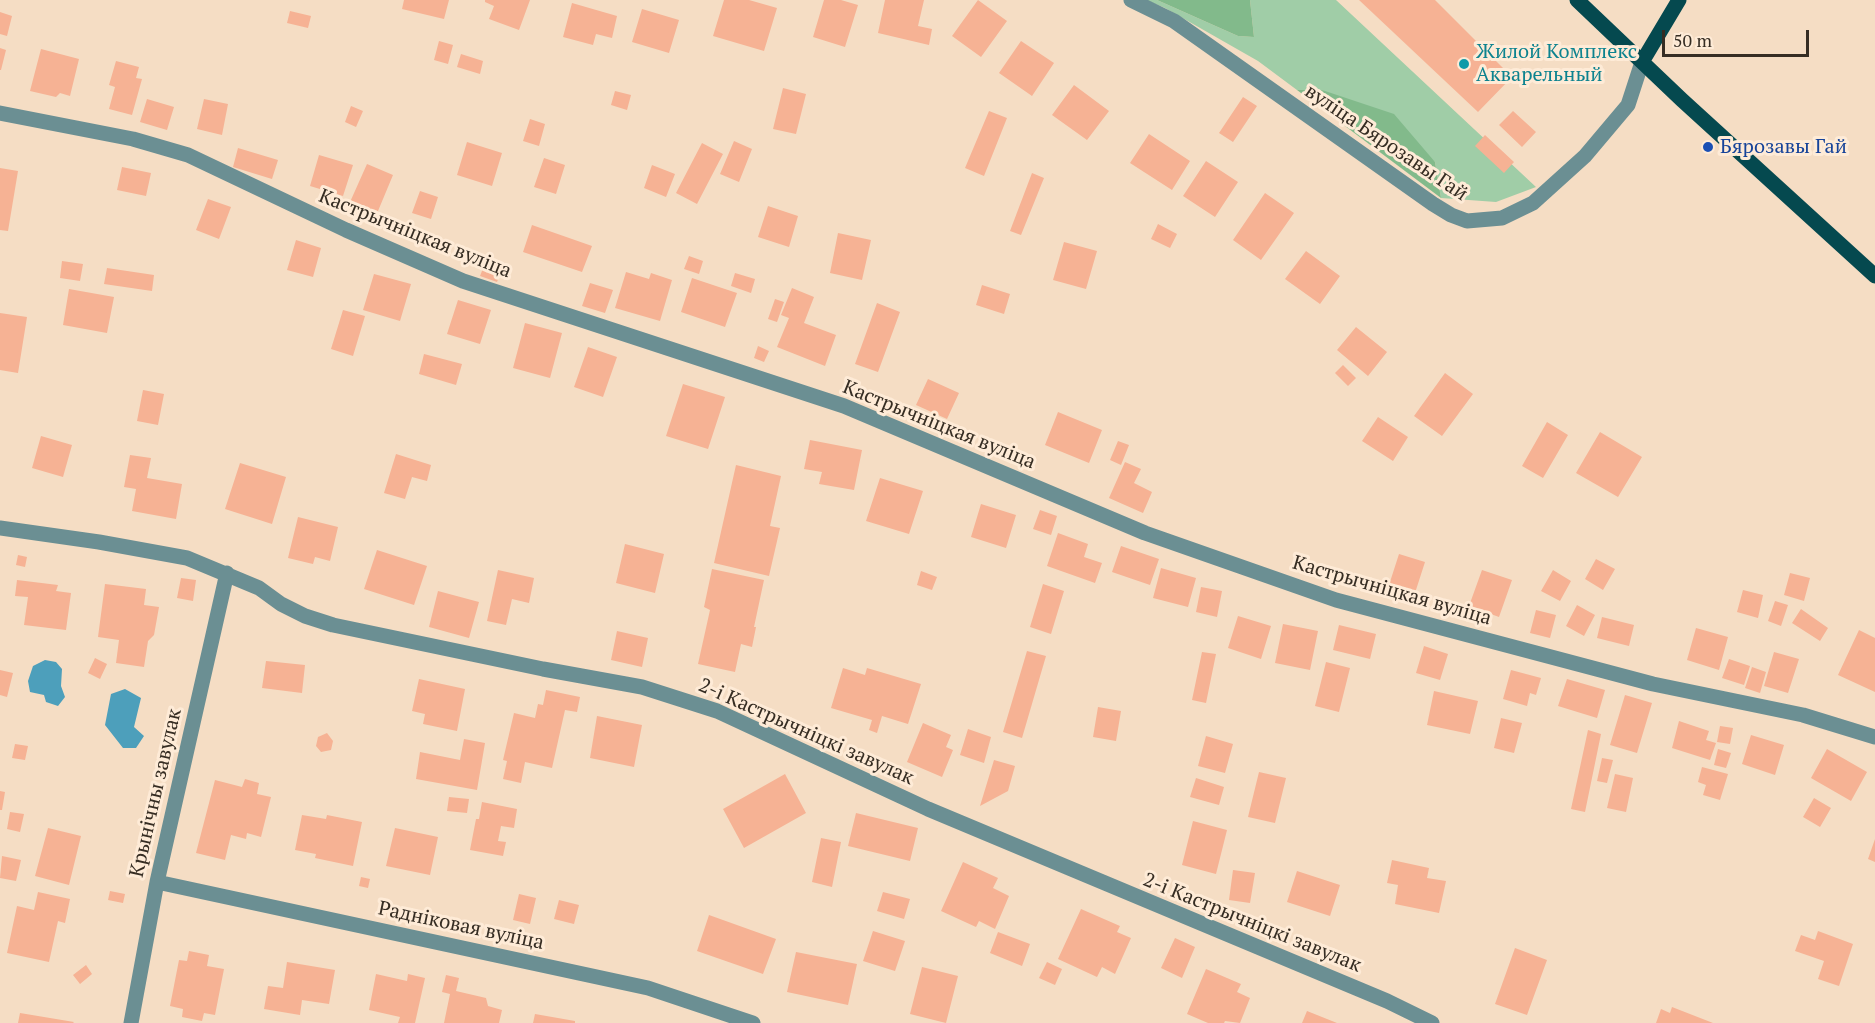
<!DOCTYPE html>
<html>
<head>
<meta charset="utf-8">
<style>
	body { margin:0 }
	#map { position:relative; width:1875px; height:1023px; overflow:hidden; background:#f5ddc4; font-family:"PT Serif",serif }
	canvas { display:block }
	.scale { position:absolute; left:1662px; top:30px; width:147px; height:27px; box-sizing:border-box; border:3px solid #362d23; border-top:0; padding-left:8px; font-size:18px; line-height:21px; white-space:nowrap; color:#362d23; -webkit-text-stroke:4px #feebd7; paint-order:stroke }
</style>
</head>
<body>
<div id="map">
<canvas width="1875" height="1023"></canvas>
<div class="scale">50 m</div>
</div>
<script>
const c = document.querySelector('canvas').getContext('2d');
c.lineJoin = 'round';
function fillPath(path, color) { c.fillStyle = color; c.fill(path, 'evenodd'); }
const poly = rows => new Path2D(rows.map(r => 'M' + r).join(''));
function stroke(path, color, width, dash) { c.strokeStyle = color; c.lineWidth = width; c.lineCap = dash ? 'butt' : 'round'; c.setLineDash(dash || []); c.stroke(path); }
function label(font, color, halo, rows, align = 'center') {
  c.font = font + ' "PT Serif",serif'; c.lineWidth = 6; c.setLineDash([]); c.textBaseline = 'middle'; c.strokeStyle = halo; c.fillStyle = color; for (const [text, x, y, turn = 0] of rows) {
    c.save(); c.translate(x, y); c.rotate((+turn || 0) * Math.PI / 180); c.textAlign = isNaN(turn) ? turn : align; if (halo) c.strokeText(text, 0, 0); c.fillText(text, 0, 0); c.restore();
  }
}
const green = poly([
	[1146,0,1157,0,1238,36,1254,37,1250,0,1336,0,1536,187,1496,202,1441,198,1435,162,1322,90,1297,90,1258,61,1165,8]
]);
const forest = poly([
	[1157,0,1250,0,1254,37,1238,36],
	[1297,90,1322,90,1394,114,1435,162,1441,198]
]);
const water = poly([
	[45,660,56,662,62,669,61,686,65,697,58,706,46,702,44,695,30,692,28,681,33,666],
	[125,689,141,698,134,727,144,736,136,748,123,748,105,725,111,694]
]);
const building = poly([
	[404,0,449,0,444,19,402,9],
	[485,0,530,0,519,30,489,19,494,6,485,2],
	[724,0,749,0,777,8,764,51,713,36],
	[824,0,841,0,858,5,845,47,813,37],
	[885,0,924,0,918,26,932,29,929,45,878,33],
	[978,0,1007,21,981,57,952,36],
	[1359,0,1435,0,1512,77,1478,112],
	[572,3,617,16,612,38,596,34,593,45,563,37],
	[642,9,679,20,669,53,632,42],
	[290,11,311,16,308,28,287,23],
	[0,12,12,16,7,36,0,34],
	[439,41,453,45,448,64,434,60],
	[1021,41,1054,63,1032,96,999,73],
	[0,48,6,50,1,70,0,70],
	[41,49,79,59,70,96,60,93,56,97,30,91],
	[461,54,483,61,480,74,457,67],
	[116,61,139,67,136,78,142,79,132,115,109,109,115,87,109,85],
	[1074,85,1109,111,1087,140,1052,115],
	[783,88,806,94,796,134,773,129],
	[615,91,631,95,627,110,611,105],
	[1243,97,1257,106,1233,142,1219,133],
	[147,99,174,107,167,130,140,122],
	[204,99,228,104,222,135,197,129],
	[351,106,363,111,356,127,345,122],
	[989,111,1007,118,984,176,965,168],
	[1513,111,1536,132,1522,147,1499,125],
	[530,119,545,124,539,146,523,141],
	[1149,134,1190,161,1172,190,1130,163],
	[1485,135,1514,162,1504,173,1475,146],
	[734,141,752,149,739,182,720,174],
	[467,142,502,153,492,186,457,175],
	[702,143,723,154,697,204,676,193],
	[238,148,278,160,272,179,233,167],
	[319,155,353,165,343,196,310,186],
	[544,158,565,165,556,194,534,187],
	[1206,161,1238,182,1215,217,1183,196],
	[367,164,393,175,373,223,346,211],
	[652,165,675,174,666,197,644,188],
	[122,167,151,173,146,196,117,190],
	[0,168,18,171,8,231,0,230],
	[1032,173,1044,178,1021,235,1010,231],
	[420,191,438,197,431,219,412,213],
	[1265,193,1294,213,1261,260,1233,240],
	[208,199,231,207,219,239,196,230],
	[768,206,798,216,789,247,758,237],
	[1158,224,1177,234,1170,248,1151,239],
	[532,225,592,246,582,272,523,252],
	[838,233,871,240,862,280,830,273],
	[296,240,321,248,313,277,287,270],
	[1064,242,1097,251,1086,289,1053,280],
	[1306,251,1340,276,1320,304,1285,279],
	[689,256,703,261,699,274,684,269],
	[487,258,504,264,497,282,480,276],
	[62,261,83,264,80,281,60,278],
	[107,268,154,275,152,291,104,284],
	[626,272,649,279,651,273,672,280,660,321,615,308],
	[735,273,755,279,751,293,731,286],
	[374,274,411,284,400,321,363,310],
	[692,278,737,293,725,327,681,312],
	[590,283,613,290,605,313,582,306],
	[982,285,1010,294,1004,314,976,305],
	[792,288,814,297,804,323,836,335,825,366,777,347,789,318,781,315],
	[69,289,114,297,107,333,63,325],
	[775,299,784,302,777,322,768,319],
	[458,300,491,310,480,344,447,334],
	[877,303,900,312,878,372,855,364],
	[343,310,365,316,353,356,331,349],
	[0,313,27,317,18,373,0,370],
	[525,323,562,333,550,378,513,368],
	[1356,327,1387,352,1368,376,1337,350],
	[758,346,769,351,764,362,754,358],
	[588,347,617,357,603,397,574,387],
	[424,354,462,364,456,385,419,374],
	[1343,365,1356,378,1348,386,1335,373],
	[1445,373,1473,394,1442,436,1414,416],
	[928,379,959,393,947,419,916,405],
	[683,384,725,397,708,449,666,436],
	[143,390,164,394,158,425,137,421],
	[1058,412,1102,430,1089,463,1045,445],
	[1378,417,1408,437,1393,461,1362,441],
	[1547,422,1568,435,1543,478,1522,466],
	[1600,432,1642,457,1618,497,1576,473],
	[41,436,72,445,63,477,32,468],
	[810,440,862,450,854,490,819,484,822,472,804,469],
	[1118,441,1129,445,1121,465,1110,460],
	[396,454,431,465,427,481,412,477,405,499,384,493],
	[130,455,151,458,147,478,182,484,176,519,132,511,136,489,124,487],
	[1125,462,1141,469,1134,483,1152,492,1143,513,1109,498],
	[240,463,286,477,272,524,225,509],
	[736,465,781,476,770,526,780,528,769,576,714,563],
	[880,478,923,491,909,534,866,521],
	[981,504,1016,515,1006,548,971,537],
	[1040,510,1057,516,1051,535,1033,529],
	[298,517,338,527,330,561,315,557,313,564,288,558],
	[1058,533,1088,544,1084,557,1102,563,1095,583,1047,566],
	[625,544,664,554,655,593,616,583],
	[1121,546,1159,559,1150,585,1112,572],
	[377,550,427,566,414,605,364,589],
	[1399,554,1425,562,1415,593,1389,585],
	[18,555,27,557,25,567,16,565],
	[1596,559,1615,569,1603,590,1585,579],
	[1161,568,1196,578,1188,607,1153,598],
	[712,569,764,580,754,627,756,627,752,647,741,644,735,672,698,664,710,610,704,607],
	[498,570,534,578,529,603,512,599,506,625,487,621],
	[1482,570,1512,580,1499,617,1469,606],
	[1553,570,1571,581,1560,601,1541,591],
	[921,571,937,577,932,590,917,585],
	[1790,573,1810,578,1804,601,1784,595],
	[181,578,196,580,193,601,177,598],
	[17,580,58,585,56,591,71,593,66,630,24,625,28,597,15,596],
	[105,584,146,589,144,605,159,607,154,635,148,641,144,667,116,663,119,640,98,637],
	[1043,584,1064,591,1051,634,1030,627],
	[1201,587,1222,591,1217,617,1196,612],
	[1743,590,1763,595,1758,618,1737,612],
	[438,591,479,602,469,638,429,627],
	[1775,601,1788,605,1781,626,1768,621],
	[1577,605,1595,615,1584,636,1566,626],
	[1801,609,1828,628,1820,641,1792,623],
	[1536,610,1556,615,1550,638,1530,633],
	[1238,616,1271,626,1261,659,1228,648],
	[1602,617,1634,625,1629,646,1597,638],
	[1283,624,1318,631,1310,670,1275,663],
	[1339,625,1376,634,1370,659,1333,650],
	[1696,628,1728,637,1719,670,1687,660],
	[1859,630,1875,638,1875,692,1838,675],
	[617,631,648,638,642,667,611,660],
	[1424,646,1448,654,1440,680,1416,673],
	[1027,651,1046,656,1022,738,1003,732],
	[1202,652,1216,654,1206,703,1192,700],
	[1774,652,1799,659,1788,693,1764,686],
	[95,658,107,664,100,679,88,673],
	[1729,659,1750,666,1744,685,1722,678],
	[266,661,305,665,302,693,262,688],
	[1326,662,1350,668,1339,712,1315,706],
	[1752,667,1766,672,1760,693,1745,688],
	[843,668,865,675,867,668,921,684,908,724,882,716,877,733,869,730,872,720,831,708],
	[0,670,13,673,7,697,0,695],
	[1511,670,1541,678,1536,695,1530,693,1527,706,1503,699],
	[419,679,465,689,457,731,423,724,425,714,412,711],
	[1567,679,1605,690,1597,718,1558,706],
	[546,690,580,697,577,712,565,710,552,768,525,762,521,783,503,779,507,761,503,760,514,713,535,718,538,704,543,705],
	[1434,691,1478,701,1470,734,1427,725],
	[1625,695,1652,703,1637,753,1610,745],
	[1098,707,1121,711,1116,741,1093,737],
	[597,716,642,725,634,767,590,758],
	[1501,718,1522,723,1514,753,1494,748],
	[1679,721,1709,731,1706,740,1716,743,1710,760,1672,748],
	[923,723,951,735,946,747,953,750,942,777,907,762],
	[1720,726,1733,728,1730,744,1717,742],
	[968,729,991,737,984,763,960,755],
	[1588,730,1601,734,1585,812,1571,809],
	[327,733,333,741,331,750,321,752,316,746,318,737],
	[1751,735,1784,745,1775,775,1742,764],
	[1206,736,1233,744,1225,773,1198,766],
	[464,739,485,743,477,790,416,779,420,752,460,760],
	[15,744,28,746,25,760,12,758],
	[1718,749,1731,753,1726,768,1714,765],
	[1827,749,1867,772,1851,801,1811,778],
	[1602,758,1613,760,1607,783,1597,781],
	[994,760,1015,766,1008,791,980,806],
	[1702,767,1728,774,1720,800,1703,795,1706,785,1698,782],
	[1259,772,1286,778,1275,823,1248,817],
	[785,774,806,813,744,848,723,809],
	[1615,774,1633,778,1626,812,1607,808],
	[1196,778,1224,787,1219,805,1190,797],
	[245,779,259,783,257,794,271,797,261,837,247,833,246,839,231,835,225,860,196,853,215,780,242,787],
	[0,791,5,792,2,810,0,810],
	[449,797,469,799,467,813,447,811],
	[1814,798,1831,808,1820,827,1803,817],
	[482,802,517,809,514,828,501,826,498,841,506,842,503,856,470,850,476,819,479,819],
	[10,812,24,814,20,832,7,829],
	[856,813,918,828,910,861,848,846],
	[302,815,326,819,327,815,362,822,353,866,315,858,316,854,295,850],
	[1193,821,1227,830,1216,874,1182,865],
	[48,828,81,836,69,885,35,876],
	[395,828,438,837,430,875,386,866],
	[821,838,841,842,832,887,812,882],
	[1875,839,1875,862,1868,859],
	[2,856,21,860,16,881,0,878],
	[1392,860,1429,868,1427,878,1446,881,1439,913,1395,904,1398,885,1387,883],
	[963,862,998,878,993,888,1009,896,995,929,979,921,976,927,941,911],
	[1233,870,1255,873,1250,903,1229,900],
	[1297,871,1340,885,1330,916,1287,902],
	[361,877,370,879,368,888,359,886],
	[110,891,125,894,123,903,108,900],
	[38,892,70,899,65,923,58,921,49,962,7,953,17,906,34,910],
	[883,892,910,899,904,919,877,911],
	[519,894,536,898,530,924,513,920],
	[559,900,579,905,574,924,554,919],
	[1081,909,1120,926,1117,932,1131,938,1115,974,1102,967,1097,977,1058,959],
	[709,915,776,939,763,974,697,951],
	[873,931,905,941,895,971,863,961],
	[1818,931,1853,944,1839,986,1818,979,1824,961,1795,951,1801,935,1815,940],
	[998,932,1030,944,1022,966,990,953],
	[1175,938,1195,947,1182,978,1161,968],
	[1515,948,1547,960,1527,1015,1495,1004],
	[189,951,209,955,207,966,224,969,215,1015,204,1013,202,1021,182,1017,183,1009,170,1006,179,960,187,961],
	[796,952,857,964,848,1005,787,992],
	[287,962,335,970,329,1004,302,1000,300,1015,264,1009,268,986,283,988],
	[1047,962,1062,969,1055,985,1039,978],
	[86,965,92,974,80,984,73,975],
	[922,967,958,976,946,1023,910,1014],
	[1206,969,1241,984,1237,992,1250,998,1240,1023,1225,1021,1224,1023,1208,1023,1187,1014],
	[376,974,407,981,408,974,425,978,415,1023,398,1023,400,1017,369,1010],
	[446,975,459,978,456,991,486,998,488,1006,502,1010,499,1023,444,1023,450,994,442,992],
	[1672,1007,1713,1023,1656,1023,1661,1009,1670,1013],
	[1307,1011,1337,1023,1302,1023],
	[20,1013,74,1022,73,1023,18,1023],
	[535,1014,575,1021,575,1023,533,1023]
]);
const minor = poly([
	[1131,0,1174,21,1433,204,1451,215,1467,221,1502,218,1533,203,1585,156,1628,105,1642,62],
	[0,113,133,139,188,155,346,230,463,281,844,406,1145,533,1336,600,1653,684,1803,715,1875,737],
	[0,528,99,542,187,558,259,588,281,604,305,616,333,625,543,669,642,687,717,711,928,809,1387,1001,1432,1023],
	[157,882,648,988,753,1023],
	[131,1023,157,882,227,573]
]);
const major = poly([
	[1577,0,1682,100,1875,276],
	[1642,62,1679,0]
]);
const markers = [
	[1464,64,6,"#0f9aa8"],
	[1708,147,6,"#1a4fb4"]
];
const cultureNames = [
	["Жилой Комплекс",1476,52],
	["Акварельный",1476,75]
];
const streetNames = [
	["вуліца Бярозавы Гай",1386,143,34],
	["Кастрычніцкая вуліца",415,234,22],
	["Кастрычніцкая вуліца",939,425,22],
	["Кастрычніцкая вуліца",1392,591,16],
	["2-і Кастрычніцкі завулак",806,732,24],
	["Крынічны завулак",156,793,-77],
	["2-і Кастрычніцкі завулак",1252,923,22],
	["Радніковая вуліца",461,926,12]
];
const transitNames = [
	["Бярозавы Гай",1720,147]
];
fillPath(green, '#a0cda7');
fillPath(forest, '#82ba8b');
fillPath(water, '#4d9fbb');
fillPath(building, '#f6b294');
stroke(minor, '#6b8f93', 15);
stroke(major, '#05494f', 15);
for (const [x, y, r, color] of markers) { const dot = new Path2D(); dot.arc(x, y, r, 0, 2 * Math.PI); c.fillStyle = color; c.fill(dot); stroke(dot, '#feebd7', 2); }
label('20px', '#0d838f', '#feebd7', cultureNames, 'left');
label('20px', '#362d23', '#feebd7', streetNames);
label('20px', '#164399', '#feebd7', transitNames, 'left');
</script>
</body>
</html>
